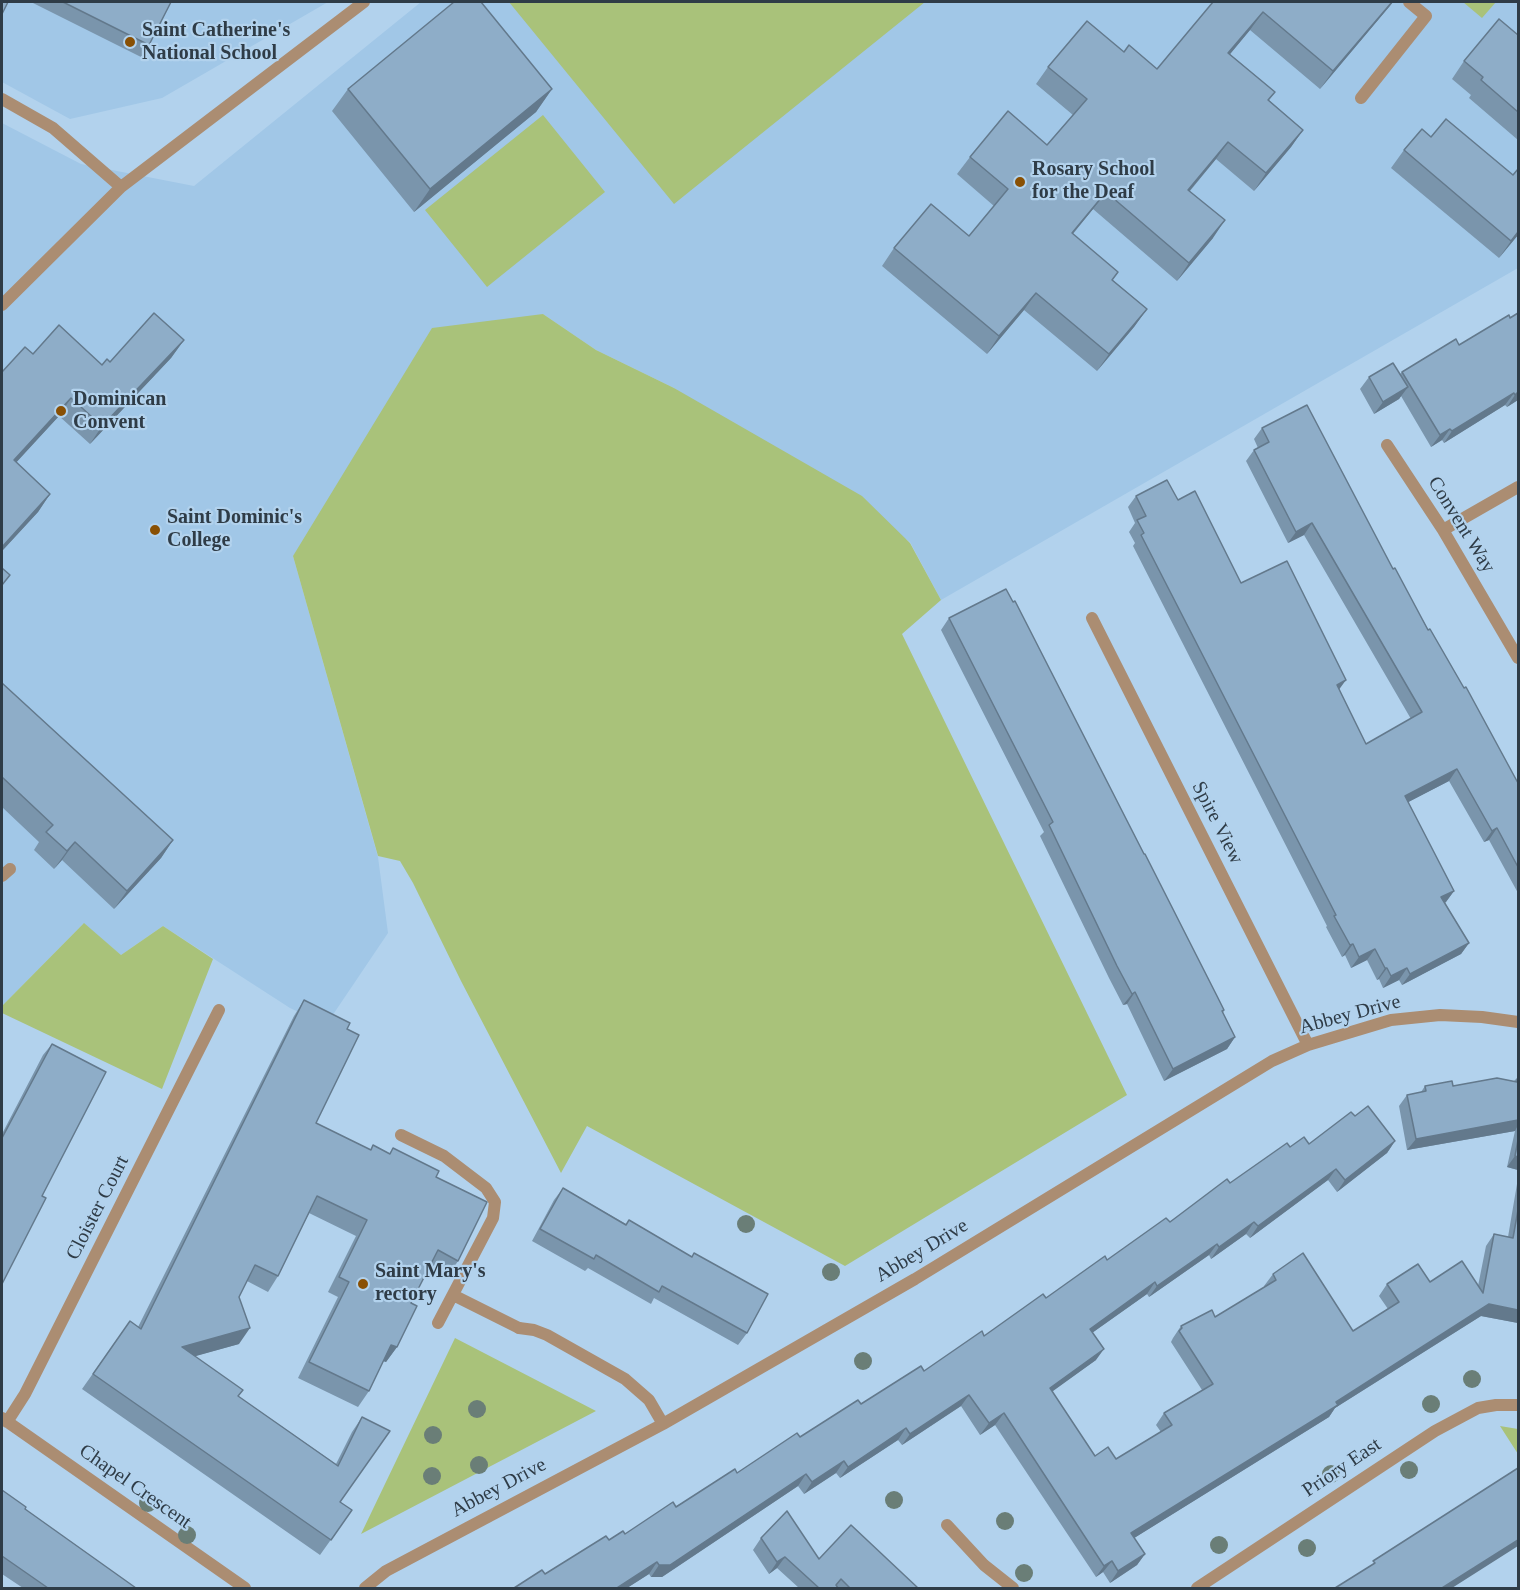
<!DOCTYPE html>
<html>
<head>
<meta charset="utf-8">
<style>
	body { margin:0 }
	#map { position:relative; width:1520px; height:1590px; overflow:hidden; background:#b2d2ed; font-family:"Times New Roman",serif }
	canvas { display:block }
	.frame { position:absolute; inset:0; border:3px solid #2f3c47; pointer-events:none }
</style>
</head>
<body>
<div id="map">
<canvas width="1520" height="1590"></canvas>
<div class="frame"></div>
</div>
<script>
const c = document.querySelector('canvas').getContext('2d');
c.lineJoin = 'round';
function fillPath(path, color) { c.fillStyle = color; c.fill(path, 'evenodd'); }
const poly = rows => new Path2D(rows.map(r => 'M' + r).join(''));
function stroke(path, color, width, dash) { c.strokeStyle = color; c.lineWidth = width; c.lineCap = dash ? 'butt' : 'round'; c.setLineDash(dash || []); c.stroke(path); }
function label(font, color, halo, rows, align = 'center') {
  c.font = font + ' "Times New Roman",serif'; c.lineWidth = 4.5; c.setLineDash([]); c.textBaseline = 'middle'; c.strokeStyle = halo; c.fillStyle = color; for (const [text, x, y, turn = 0] of rows) {
    c.save(); c.translate(x, y); c.rotate((+turn || 0) * Math.PI / 180); c.textAlign = isNaN(turn) ? turn : align; if (halo) c.strokeText(text, 0, 0); c.fillText(text, 0, 0); c.restore();
  }
}
const built = poly([
	[2,2,328,2,162,98,70,119,2,82],
	[421,2,1518,2,1518,268,941,600,910,542,674,388,596,350,543,314,293,556,378,857,388,933,326,1025,290,1008,163,926,121,955,83,924,2,1006,2,123,81,164,194,186]
]);
const green = poly([
	[509,2,925,2,674,204],
	[1463,2,1496,2,1482,18],
	[543,115,605,192,487,287,425,210],
	[543,314,596,350,674,388,862,496,910,543,941,600,902,634,1127,1095,845,1266,587,1126,561,1173,461,981,413,883,400,861,378,856,293,556,432,328],
	[84,923,121,955,163,926,213,959,162,1089,2,1013,2,1006],
	[455,1338,596,1411,361,1534],
	[1500,1426,1518,1429,1518,1454]
]);
const service = poly([
	[1361,98,1426,16,1409,2],
	[2,99,53,128,121,187,364,2],
	[2,305,121,187],
	[2,876,10,869],
	[401,1135,444,1156,486,1188,495,1202,493,1218,438,1323],
	[453,1295,519,1328]
]);
const minor = poly([
	[1387,445,1443,530,1518,658],
	[1443,530,1518,487],
	[1092,618,1308,1045],
	[519,1328,534,1330,547,1335,625,1379,649,1400,663,1424],
	[2,1418,245,1588],
	[7,1422,25,1394,219,1010],
	[947,1525,984,1565,1013,1588],
	[365,1588,386,1571,663,1424,915,1279,1272,1061,1308,1045,1391,1020,1440,1015,1482,1017,1518,1022],
	[1197,1588,1435,1431,1478,1408,1496,1405,1518,1405]
]);
const trees = [
	[746,1224],
	[831,1272],
	[863,1361],
	[1472,1379],
	[1431,1404],
	[477,1409],
	[433,1435],
	[479,1465],
	[1409,1470],
	[1331,1474],
	[432,1476],
	[894,1500],
	[148,1503],
	[1005,1521],
	[187,1535],
	[1219,1545],
	[1307,1548],
	[1024,1573]
];
const wall = poly([
	[31,2,171,2,149,45,141,57],
	[1213,2,1393,2,1320,89,1250,30,1230,54,1275,92,1269,100,1303,130,1291,147,1254,191,1216,159,1190,191,1213,238,1177,281,1093,209,1073,234,1113,280,1147,309,1134,327,1097,371,1024,310,987,354,882,266,894,248,969,236,994,206,957,174,970,157,1047,145,1073,115,1036,84,1048,67,1124,52,1157,69],
	[1518,35,1518,140,1469,98,1471,95,1452,79,1464,61],
	[348,89,552,89,536,112,414,212,332,111],
	[1431,137,1513,175,1518,235,1499,258,1391,168,1404,150],
	[1518,313,1518,400,1507,407,1505,405,1444,443,1442,440,1431,447,1401,396,1399,399,1374,414,1360,389,1369,377,1400,374,1402,372,1459,345],
	[184,340,171,358,90,444,59,416,16,462,50,494,38,512,2,551,2,372,33,354,102,365,110,362],
	[1262,428,1393,569,1518,783,1518,893,1489,840,1484,842,1449,781,1408,802,1454,891,1445,903,1469,943,1461,954,1402,985,1399,980,1383,988,1379,979,1377,980,1367,960,1351,968,1345,955,1342,957,1326,927,1327,926,1133,546,1135,543,1129,532,1135,523,1128,507,1136,496,1178,500,1241,583,1339,690,1366,744,1411,719,1304,535,1288,543,1246,461,1254,450,1258,448,1254,439],
	[949,618,1144,854,1224,1010,1223,1013,1235,1037,1227,1049,1164,1081,1127,1004,1123,1005,1109,978,1040,836,1044,832,941,630],
	[2,683,173,840,161,858,114,909,62,860,54,869,34,850,39,842,2,807],
	[304,1000,347,1029,316,1123,370,1150,373,1145,389,1154,393,1148,436,1177,458,1261,448,1276,429,1267,411,1303,397,1347,386,1362,383,1361,369,1391,358,1407,298,1378,338,1297,328,1292,356,1236,309,1213,278,1276,268,1292,247,1281,239,1297,239,1344,195,1356,238,1396,336,1464,352,1432,362,1417,340,1502,352,1510,320,1555,82,1389,130,1321,138,1327,294,1016],
	[52,1044,42,1196,2,1284,2,1134,43,1055],
	[1518,1077,1518,1170,1507,1167,1515,1131,1407,1150,1399,1106,1407,1095,1421,1092,1425,1086,1453,1086,1514,1081],
	[1355,1116,1395,1141,1387,1153,1337,1192,1328,1180,1250,1238,1246,1234,1211,1259,1209,1255,1149,1297,1147,1294,1092,1333,1096,1360,1052,1391,1095,1456,1116,1459,1161,1432,1156,1425,1164,1413,1202,1390,1171,1342,1173,1338,1181,1326,1215,1317,1265,1287,1264,1286,1273,1274,1353,1331,1388,1309,1379,1296,1387,1284,1430,1282,1478,1286,1486,1246,1494,1234,1508,1237,1518,1178,1518,1323,1481,1316,1335,1408,1329,1417,1134,1538,1145,1554,1137,1565,1110,1583,1103,1572,1096,1577,995,1425,980,1435,961,1406,902,1445,898,1440,840,1478,836,1473,804,1494,798,1486,662,1577,651,1577,649,1574,627,1588,514,1588,545,1574,609,1540,625,1534,737,1473,800,1437,924,1371,984,1336,1046,1298,1290,1147,1309,1144],
	[563,1188,626,1224,692,1257,694,1253,747,1333,738,1345,654,1298,651,1304,588,1268,585,1271,532,1241,554,1200],
	[2,1490,25,1509,136,1588,23,1588,2,1574],
	[761,1538,819,1559,918,1588,799,1588,777,1568,769,1574,753,1550]
]);
const shadedWall = poly([
	[1392,2,1393,2,1389,7,1320,89,1333,71],
	[1263,12,1250,30,1216,71,1228,53],
	[552,89,536,112,414,212,430,189],
	[1303,130,1291,147,1254,191,1266,173],
	[1228,142,1216,159,1176,207,1188,190],
	[1106,192,1093,209,1059,250,1072,233],
	[1225,220,1213,238,1177,281,1189,263],
	[1518,232,1518,235,1499,258,1511,241],
	[1036,293,1024,310,987,354,999,336],
	[1147,309,1134,327,1097,371,1109,354],
	[184,340,171,358,90,444,102,426],
	[1408,387,1399,399,1374,414,1383,402],
	[1518,392,1518,400,1507,407,1515,395],
	[1514,393,1505,405,1444,443,1452,431],
	[71,398,59,416,2,478,14,460],
	[1450,429,1442,440,1431,447,1440,435],
	[50,494,38,512,2,551,2,547],
	[1312,523,1304,535,1288,543,1296,532],
	[1346,680,1338,691,1337,685],
	[1457,769,1449,781,1397,808,1405,796],
	[1497,828,1489,840,1484,842,1492,831],
	[173,840,161,858,114,909,127,891],
	[75,842,62,860,54,869,67,851],
	[1454,891,1446,902,1433,909,1441,897],
	[1469,943,1461,954,1402,985,1410,974],
	[1353,944,1345,955,1342,957,1350,945],
	[1375,949,1367,960,1351,968,1359,957],
	[1385,968,1387,968,1379,979,1377,980],
	[1407,968,1399,980,1383,988,1391,976],
	[1135,992,1127,1004,1123,1005,1132,994],
	[1235,1037,1227,1049,1164,1081,1173,1069],
	[1518,1120,1518,1125,1515,1131,1407,1150,1416,1139],
	[1395,1141,1387,1153,1337,1192,1345,1180],
	[1515,1156,1518,1157,1518,1170,1507,1167],
	[1336,1169,1328,1180,1250,1238,1258,1226],
	[1254,1222,1246,1234,1211,1259,1219,1247],
	[1217,1244,1209,1255,1149,1297,1157,1286],
	[1155,1282,1147,1294,1082,1340,1090,1329],
	[1489,1304,1518,1310,1518,1323,1481,1316,1335,1408,1329,1417,1123,1545,1131,1533],
	[250,1328,239,1344,171,1363,182,1347],
	[391,1345,397,1347,386,1362,381,1360],
	[1104,1349,1096,1360,1042,1399,1050,1388],
	[969,1395,961,1406,902,1445,910,1434],
	[1004,1413,995,1425,980,1435,989,1423],
	[906,1428,898,1440,840,1478,848,1467],
	[844,1461,836,1473,804,1494,812,1482],
	[806,1474,798,1486,662,1577,651,1577,659,1565],
	[1518,1540,1518,1546,1452,1588,1442,1588],
	[1145,1554,1137,1565,1110,1583,1118,1571],
	[785,1557,777,1568,769,1574,777,1562],
	[1112,1561,1103,1572,1096,1577,1104,1566],
	[657,1562,649,1574,627,1588,617,1588]
]);
const building = poly([
	[2,2,8,2,2,14,2,2],
	[63,2,171,2,149,45,63,2],
	[454,2,481,2,552,89,430,189,348,89,454,2],
	[1213,2,1392,2,1333,71,1263,12,1228,53,1275,92,1268,100,1303,130,1266,173,1228,142,1188,190,1225,220,1189,263,1106,192,1072,233,1118,272,1112,280,1147,309,1109,354,1036,293,999,336,894,248,931,204,969,236,1008,189,970,157,1008,111,1047,145,1087,99,1048,67,1087,21,1124,52,1129,45,1157,69,1213,2],
	[1499,19,1518,35,1518,112,1481,80,1483,77,1464,61,1499,19],
	[1446,119,1513,175,1518,169,1518,232,1511,241,1404,150,1422,129,1431,137,1446,119],
	[154,313,184,340,102,426,71,398,14,460,50,494,2,547,2,372,25,347,33,354,59,325,102,365,107,359,110,362,154,313],
	[1518,313,1518,392,1515,395,1514,393,1452,431,1450,429,1440,435,1402,372,1456,339,1459,345,1509,315,1510,318,1518,313],
	[1393,363,1408,387,1383,402,1369,377,1393,363],
	[1307,405,1393,569,1395,568,1428,630,1430,629,1464,688,1466,687,1518,783,1518,867,1497,828,1492,831,1457,769,1405,796,1454,891,1441,897,1469,943,1410,974,1407,968,1391,976,1387,968,1385,968,1375,949,1359,957,1353,944,1350,945,1334,916,1336,915,1141,535,1144,533,1137,520,1146,516,1136,496,1167,480,1178,500,1195,491,1241,583,1287,561,1346,680,1337,685,1366,744,1422,712,1312,523,1296,532,1254,450,1269,442,1262,428,1307,405],
	[2,568,10,575,2,585,2,568],
	[1006,589,1013,602,1015,601,1144,854,1145,854,1217,996,1224,1010,1222,1011,1235,1037,1173,1069,1135,992,1132,994,1117,966,1049,825,1053,822,949,618,1006,589],
	[2,683,173,840,127,891,75,842,67,851,46,832,53,825,2,777,2,683],
	[304,1000,350,1023,347,1029,359,1035,316,1123,371,1150,373,1145,390,1154,393,1148,439,1171,436,1177,487,1202,458,1261,438,1250,411,1303,417,1306,397,1347,391,1345,369,1391,309,1362,349,1282,339,1277,367,1220,317,1196,278,1276,255,1265,239,1297,250,1328,182,1347,243,1390,238,1396,338,1466,362,1417,390,1431,340,1502,352,1510,331,1540,93,1374,130,1321,141,1329,304,1000],
	[52,1044,106,1072,42,1196,46,1198,2,1284,2,1138,52,1044],
	[1518,1077,1518,1120,1416,1139,1407,1095,1426,1091,1425,1086,1452,1081,1453,1086,1497,1078,1517,1082,1518,1077],
	[1368,1106,1395,1141,1345,1180,1336,1169,1258,1226,1254,1222,1219,1247,1217,1244,1157,1286,1155,1282,1090,1329,1104,1349,1050,1388,1095,1456,1108,1447,1116,1459,1172,1425,1164,1413,1213,1384,1179,1331,1182,1328,1181,1326,1212,1310,1215,1317,1276,1280,1273,1274,1303,1253,1353,1331,1399,1302,1387,1284,1418,1264,1430,1282,1462,1261,1483,1293,1494,1234,1513,1238,1518,1210,1518,1310,1489,1304,1336,1402,1338,1405,1131,1533,1145,1554,1118,1571,1112,1561,1104,1566,1004,1413,989,1423,969,1395,910,1434,906,1428,848,1467,844,1461,812,1482,806,1474,670,1565,659,1565,657,1562,617,1588,514,1588,542,1570,545,1574,606,1536,609,1540,623,1531,625,1534,673,1502,676,1507,735,1469,737,1473,797,1433,800,1437,858,1400,861,1404,921,1366,924,1371,982,1331,984,1336,1043,1294,1046,1298,1105,1256,1107,1260,1166,1218,1170,1222,1227,1179,1230,1183,1287,1143,1290,1147,1304,1137,1309,1144,1351,1112,1355,1116,1368,1106],
	[1518,1140,1518,1157,1515,1156,1518,1140],
	[563,1188,626,1225,629,1220,692,1257,694,1253,768,1294,747,1333,662,1286,659,1292,596,1255,594,1259,540,1229,563,1188],
	[1518,1468,1518,1540,1442,1588,1335,1588,1375,1563,1373,1561,1518,1468],
	[2,1490,26,1507,25,1509,136,1588,48,1588,2,1556,2,1490],
	[787,1511,819,1559,851,1525,918,1588,850,1588,841,1579,836,1585,838,1588,819,1588,785,1557,777,1562,761,1538,787,1511]
]);
const markers = [
	[130,42,6,"#895004"],
	[1020,182,6,"#895004"],
	[61,411,6,"#895004"],
	[155,530,6,"#895004"],
	[363,1284,6,"#895004"]
];
const poiNames = [
	["Saint Catherine's",142,31],
	["National School",142,54],
	["Rosary School",1032,170],
	["for the Deaf",1032,193],
	["Dominican",73,400],
	["Convent",73,423],
	["Saint Dominic's",167,518],
	["College",167,541],
	["Saint Mary's",375,1272],
	["rectory",375,1295]
];
const streetNames = [
	["Convent Way",1461,525,58],
	["Spire View",1217,823,63],
	["Abbey Drive",1350,1015,-15],
	["Cloister Court",98,1208,-63],
	["Abbey Drive",922,1251,-31],
	["Priory East",1342,1468,-34],
	["Chapel Crescent",135,1487,35],
	["Abbey Drive",499,1488,-28]
];
fillPath(built, '#a1c7e7');
fillPath(green, '#a9c27a');
stroke(service, '#ab8d72', 12);
stroke(minor, '#ab8d72', 12);
c.fillStyle = '#6a7e77';
for (const [x, y] of trees) { c.beginPath(); c.arc(x, y, 9, 0, 2 * Math.PI); c.fill(); }
fillPath(wall, '#7a95ac');
fillPath(shadedWall, '#63798c');
fillPath(building, '#8eadc8');
stroke(building, '#63798c', 1.5);
for (const [x, y, r, color] of markers) { const dot = new Path2D(); dot.arc(x, y, r, 0, 2 * Math.PI); c.fillStyle = color; c.fill(dot); stroke(dot, '#b2d2ed', 2); }
label('bold 20px', '#2f3c47', '#b2d2ed', poiNames, 'left');
label('20px', '#2f3c47', '#b2d2ed', streetNames);
</script>
</body>
</html>
